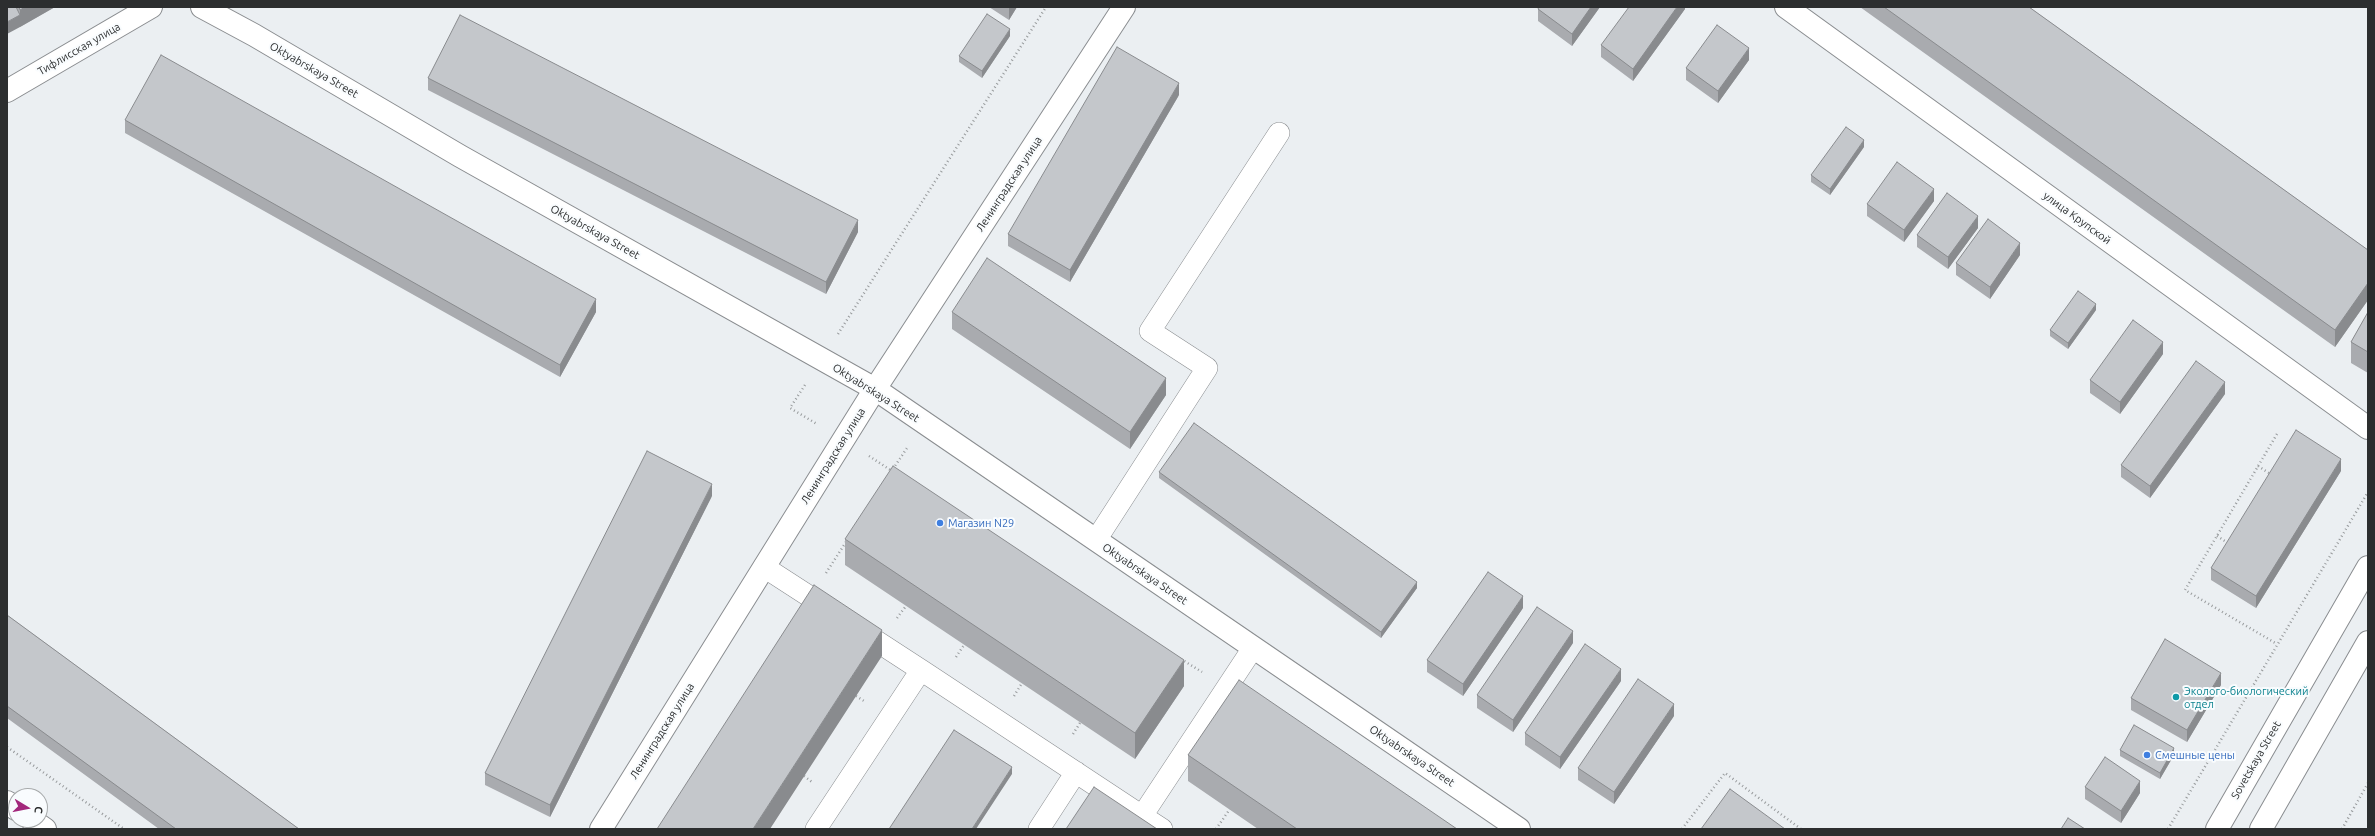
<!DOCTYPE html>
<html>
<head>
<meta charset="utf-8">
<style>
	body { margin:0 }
	#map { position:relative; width:2375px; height:836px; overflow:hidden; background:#ebeff2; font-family:Ubuntu,sans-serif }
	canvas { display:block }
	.frame { position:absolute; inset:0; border:8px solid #2c2e2f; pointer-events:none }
	.north { position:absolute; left:8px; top:788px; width:40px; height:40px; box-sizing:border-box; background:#f9fcfe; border:1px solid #a7aaab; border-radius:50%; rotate:100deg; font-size:11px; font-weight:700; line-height:16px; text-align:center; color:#2c2e2f }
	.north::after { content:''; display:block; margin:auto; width:14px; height:18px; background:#a3287c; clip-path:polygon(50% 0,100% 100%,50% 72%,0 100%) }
</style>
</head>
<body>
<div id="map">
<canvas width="2375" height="836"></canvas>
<div class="frame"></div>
<div class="north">С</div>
</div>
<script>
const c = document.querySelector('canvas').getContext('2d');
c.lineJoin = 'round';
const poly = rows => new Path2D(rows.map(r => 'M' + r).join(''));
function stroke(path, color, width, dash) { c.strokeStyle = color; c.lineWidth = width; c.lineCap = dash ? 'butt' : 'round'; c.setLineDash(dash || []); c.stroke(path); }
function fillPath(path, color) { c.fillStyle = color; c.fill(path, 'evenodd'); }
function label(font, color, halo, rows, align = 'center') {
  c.font = font + ' Ubuntu,sans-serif'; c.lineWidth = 4; c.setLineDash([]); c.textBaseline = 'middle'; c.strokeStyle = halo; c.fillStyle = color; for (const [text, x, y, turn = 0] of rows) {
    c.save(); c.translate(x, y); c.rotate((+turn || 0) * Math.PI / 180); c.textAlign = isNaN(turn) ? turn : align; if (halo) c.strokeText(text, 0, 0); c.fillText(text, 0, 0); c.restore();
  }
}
const path = poly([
	[838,334,1046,7],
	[805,385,790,408,817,424],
	[2277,434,2185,590,2277,644],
	[869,456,892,471],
	[2258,466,2272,475],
	[893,469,907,448],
	[2217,536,2228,543],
	[826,573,846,542],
	[897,618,906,606],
	[956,657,964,645],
	[1181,659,1202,672],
	[856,696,864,701],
	[1014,696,1022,683],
	[1073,734,1080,723],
	[7,747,124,829],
	[804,776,812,782],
	[1216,829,1230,809],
	[1682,829,1725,773,1801,829],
	[2168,829,2368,492],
	[2342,829,2368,783]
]);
const service = poly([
	[1096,540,1207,368,1150,331,1279,133],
	[764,567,832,611],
	[858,629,921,670],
	[1142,816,1162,829],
	[816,829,921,670,1142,816,1253,648],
	[1039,829,1076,772]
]);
const minor = poly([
	[202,7,254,35,460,156,875,389,1519,829],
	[1786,7,2368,428],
	[7,91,151,7],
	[7,802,16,809],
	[32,820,45,829],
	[601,829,875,389,1124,7]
]);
const tertiary = poly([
	[2217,829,2368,567],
	[2261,829,2368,642]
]);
const wall = poly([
	[7,7,55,7,20,27],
	[989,7,1017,7,1009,20],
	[1600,7,1572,46,1538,21,1538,9],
	[1685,7,1685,9,1633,81,1601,57,1601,45],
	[1860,7,2029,7,2368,250,2368,300,2335,347],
	[1010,36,982,78,959,62,959,56],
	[1749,60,1718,103,1686,80,1686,68],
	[428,78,858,232,826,294,428,90],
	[1179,95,1070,282,1008,246,1008,234],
	[125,120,596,312,560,377,125,133],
	[1864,147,1830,195,1811,182,1811,175],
	[1934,201,1904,242,1867,216,1867,204],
	[1978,228,1948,269,1917,247,1917,235],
	[2020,255,1990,299,1956,275,1956,263],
	[2096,310,2068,349,2050,336,2050,330],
	[952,312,1166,395,1130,449,952,329],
	[2368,312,2368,373,2351,363,2351,342],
	[2163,354,2120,414,2090,393,2090,380],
	[2225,394,2150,498,2121,477,2121,465],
	[2341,471,2256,608,2211,580,2211,568],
	[1159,472,1417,588,1381,638,1159,478],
	[712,496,550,817,485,785,485,773],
	[845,539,1184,686,1135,759,845,565],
	[1523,608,1463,696,1427,672,1427,660],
	[7,615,299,829,159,829,7,718],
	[1573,643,1513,732,1477,708,1477,695],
	[1621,681,1560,769,1525,745,1525,733],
	[2221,685,2187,742,2131,710,2131,698],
	[1674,716,1614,804,1578,780,1578,768],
	[2120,750,2174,755,2160,779,2120,756],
	[1188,755,1457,829,1258,829,1188,781],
	[2085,787,2140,793,2121,823,2085,799]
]);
const shadedWall = poly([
	[25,7,55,7,20,27,20,10],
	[1010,7,1017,7,1009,20,1009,8],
	[1591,7,1600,7,1572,46,1572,34],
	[1677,7,1685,7,1685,9,1633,81,1633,69],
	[20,15,20,27,7,34,7,22],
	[1010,29,1010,36,982,78,982,71],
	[1749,48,1749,60,1718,103,1718,91],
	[1179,83,1179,95,1070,282,1070,270],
	[1864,140,1864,147,1830,195,1830,189],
	[1934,189,1934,201,1904,242,1904,230],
	[1978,216,1978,228,1948,269,1948,257],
	[858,220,858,232,826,294,826,282],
	[2020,243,2020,255,1990,299,1990,287],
	[2368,283,2368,300,2335,347,2335,330],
	[596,299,596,312,560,377,560,365],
	[2096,304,2096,310,2068,349,2068,343],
	[2163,342,2163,354,2120,414,2120,402],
	[1166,378,1166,395,1130,449,1130,432],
	[2225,382,2225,394,2150,498,2150,486],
	[2341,459,2341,471,2256,608,2256,596],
	[712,484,712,496,550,817,550,805],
	[1417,582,1417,588,1381,638,1381,632],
	[1523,596,1523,608,1463,696,1463,684],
	[882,630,882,656,770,829,753,829],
	[1573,631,1573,643,1513,732,1513,720],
	[1184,660,1184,686,1135,759,1135,733],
	[1621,669,1621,681,1560,769,1560,757],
	[2221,673,2221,685,2187,742,2187,730],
	[1674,704,1674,716,1614,804,1614,792],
	[2174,748,2174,755,2160,779,2160,773],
	[1012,767,1012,774,976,829,972,829],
	[2140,781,2140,793,2121,823,2121,811]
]);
const building = poly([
	[7,7,16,7,20,15,7,22,7,7],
	[19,7,25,7,20,10,19,7],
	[1539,7,1591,7,1572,34,1538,9,1539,7],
	[1629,7,1677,7,1633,69,1601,45,1629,7],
	[1884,7,2029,7,2368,250,2368,283,2335,330,1884,7],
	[987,14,1010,29,982,71,959,56,987,14],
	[460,15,858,220,826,282,428,78,460,15],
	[1717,25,1749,48,1718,91,1686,68,1717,25],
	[1117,47,1179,83,1070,270,1008,234,1117,47],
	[161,55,596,299,560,365,125,120,161,55],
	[1846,127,1864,140,1830,189,1811,175,1846,127],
	[1897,162,1934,189,1904,230,1867,204,1897,162],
	[1947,193,1978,216,1948,257,1917,235,1947,193],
	[1988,219,2020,243,1990,287,1956,263,1988,219],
	[987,258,1166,378,1130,432,952,312,987,258],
	[2078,291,2096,304,2068,343,2050,330,2078,291],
	[2368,312,2368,352,2351,342,2368,312],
	[2133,320,2163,342,2120,402,2090,380,2133,320],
	[2196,361,2225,382,2150,486,2121,465,2196,361],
	[1194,423,1417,582,1381,632,1159,472,1194,423],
	[2296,430,2341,459,2256,596,2211,568,2296,430],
	[647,451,712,484,550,805,485,773,647,451],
	[893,466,1184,660,1135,733,845,539,893,466],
	[1488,572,1523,596,1463,684,1427,660,1488,572],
	[814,585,882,630,753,829,657,829,814,585],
	[1537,607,1573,631,1513,720,1477,695,1537,607],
	[7,615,299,829,176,829,7,706,7,615],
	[2165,639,2221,673,2187,730,2131,698,2165,639],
	[1585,644,1621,669,1560,757,1525,733,1585,644],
	[1638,679,1674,704,1614,792,1578,768,1638,679],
	[1239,680,1457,829,1297,829,1188,755,1239,680],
	[2134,725,2174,748,2160,773,2120,750,2134,725],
	[954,730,1012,767,972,829,889,829,954,730],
	[2105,757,2140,781,2121,811,2085,787,2105,757],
	[1094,787,1157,829,1066,829,1094,787],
	[1730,789,1785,829,1701,829,1730,789],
	[2068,818,2085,829,2061,829,2068,818]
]);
const markers = [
	[940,523,4,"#3f7fe0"],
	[2176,697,4,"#0f9aa8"],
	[2147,755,4,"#3f7fe0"]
];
const streetNames = [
	["Тифлисская улица",79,49,-30],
	["Oktyabrskaya Street",314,70,30],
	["Ленинградская улица",1009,184,-57],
	["улица Крупской",2077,218,36],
	["Oktyabrskaya Street",595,232,29],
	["Oktyabrskaya Street",876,393,32],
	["Ленинградская улица",833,456,-58],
	["Oktyabrskaya Street",1145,574,34],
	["Ленинградская улица",662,731,-58],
	["Oktyabrskaya Street",1412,756,34],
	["Sovetskaya Street",2256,760,-60]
];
const shopNames = [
	["Магазин N29",948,523],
	["Смешные цены",2155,755]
];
const cultureNames = [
	["Эколого-биологический",2184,691],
	["отдел",2184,704]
];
stroke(service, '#8a8d90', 22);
stroke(minor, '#8a8d90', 24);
stroke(tertiary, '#8a8d90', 24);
stroke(path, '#989b9d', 2.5, [1, 3]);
stroke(service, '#fff', 21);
stroke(minor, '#fff', 22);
stroke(tertiary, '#fff', 22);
fillPath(wall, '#a9abaf');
fillPath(shadedWall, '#898b8e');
fillPath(building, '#c4c7cb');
stroke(building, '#898b8e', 1);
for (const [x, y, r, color] of markers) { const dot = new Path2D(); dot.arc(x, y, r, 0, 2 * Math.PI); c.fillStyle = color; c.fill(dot); stroke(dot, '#f9fcfe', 1.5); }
label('11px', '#2c2e2f', '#f9fcfe', streetNames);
label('11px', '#366cbe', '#f9fcfe', shopNames, 'left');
label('11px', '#0d838f', '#f9fcfe', cultureNames, 'left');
</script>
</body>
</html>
